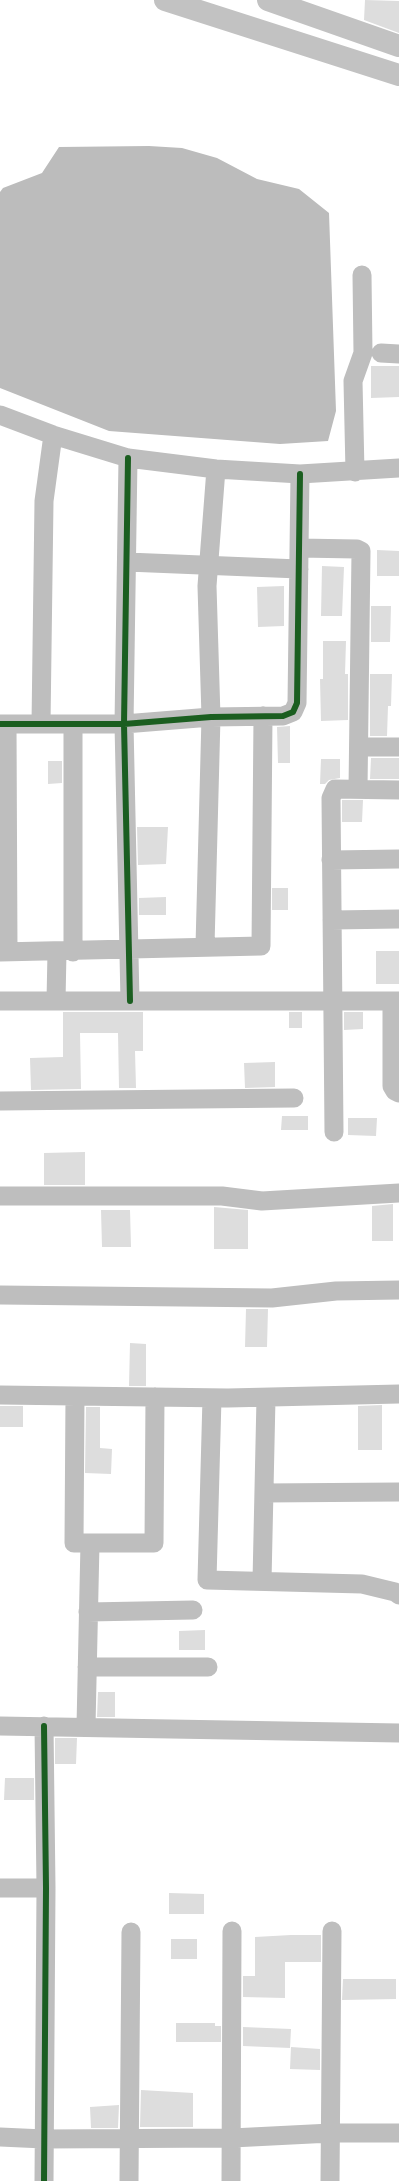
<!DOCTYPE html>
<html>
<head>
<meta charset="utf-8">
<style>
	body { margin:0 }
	canvas { display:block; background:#fff }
</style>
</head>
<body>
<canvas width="399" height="2181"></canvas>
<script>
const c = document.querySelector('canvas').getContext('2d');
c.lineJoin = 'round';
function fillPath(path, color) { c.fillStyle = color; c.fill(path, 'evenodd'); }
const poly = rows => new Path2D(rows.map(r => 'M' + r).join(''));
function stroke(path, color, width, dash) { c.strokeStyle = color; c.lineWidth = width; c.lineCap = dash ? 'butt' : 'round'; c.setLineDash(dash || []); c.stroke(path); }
const water = poly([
	[149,146,182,148,217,158,257,179,299,189,329,213,336,411,328,441,280,444,109,431,0,388,0,192,3,188,42,173,59,147]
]);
const building = poly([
	[365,0,399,1,399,33,364,20],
	[371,366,399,366,399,397,371,398],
	[377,550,399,551,399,576,377,576],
	[322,566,344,567,342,616,321,616],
	[284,586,284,626,258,627,257,587],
	[371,606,391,606,390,642,371,642],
	[323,641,346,641,345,674,348,674,348,720,321,721,320,679,323,679],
	[370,674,392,674,391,706,388,706,387,736,370,736],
	[290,726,290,763,278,763,277,727],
	[371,758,399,758,399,779,370,779],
	[321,759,340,759,340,778,329,780,325,784,320,784],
	[48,761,62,761,62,783,48,784],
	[342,800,363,800,362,822,342,822],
	[137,827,168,827,166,864,138,865],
	[272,888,288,888,288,910,272,910],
	[166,897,166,915,139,915,139,898],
	[376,951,399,951,399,984,376,984],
	[63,1012,143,1012,143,1051,135,1051,136,1088,119,1088,118,1033,80,1033,81,1089,31,1090,30,1058,63,1057],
	[289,1012,302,1012,302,1028,289,1028],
	[344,1012,363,1012,363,1029,344,1030],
	[275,1062,275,1087,245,1088,244,1063],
	[282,1116,308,1116,308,1130,281,1130],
	[348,1118,377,1118,376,1136,348,1135],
	[85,1152,85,1185,44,1185,44,1153],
	[393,1204,393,1241,372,1241,372,1206],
	[214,1207,248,1210,248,1249,214,1249],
	[101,1210,130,1210,131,1247,102,1247],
	[246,1309,268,1309,267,1347,245,1347],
	[130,1343,146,1344,146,1386,129,1386],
	[382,1405,382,1450,358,1450,358,1406],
	[0,1406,23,1406,23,1427,0,1427],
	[86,1407,100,1407,100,1448,112,1449,111,1474,85,1473],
	[205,1630,205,1650,179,1650,179,1631],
	[98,1692,115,1692,115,1717,97,1717],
	[55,1738,77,1738,76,1764,55,1764],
	[5,1778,34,1778,34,1800,4,1800],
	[169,1893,204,1894,204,1914,169,1914],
	[291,1935,321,1935,321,1962,285,1962,285,1998,243,1997,243,1976,255,1976,255,1937],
	[171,1939,197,1939,197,1959,171,1959],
	[343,1979,396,1979,396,1999,342,2000],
	[176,2023,215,2023,215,2026,221,2026,221,2042,176,2042],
	[243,2027,291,2029,290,2048,243,2046],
	[291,2047,320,2049,320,2070,290,2069],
	[141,2090,193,2093,193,2127,140,2127],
	[119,2105,118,2128,91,2128,90,2107]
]);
const street = poly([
	[381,353,399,354],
	[0,415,53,435,128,458,216,469,300,474,399,468],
	[128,458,124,724,130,1001],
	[355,472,353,381,363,353,362,275],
	[299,548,357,549,361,551,358,789],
	[127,562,299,569],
	[0,724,124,724,211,717,283,716,293,712,297,703,300,474],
	[7,724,8,952],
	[41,724,44,501,53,435],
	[73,724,73,952],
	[359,747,399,747],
	[331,860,399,859],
	[332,920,399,919],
	[205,946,211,717,207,586,216,469],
	[0,952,261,946,263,716],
	[0,1001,399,1001],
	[56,1001,57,952],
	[392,1001,392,1086,395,1091,399,1093],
	[0,1101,294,1098],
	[334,1132,331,798,335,789,399,790],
	[0,1196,222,1196,262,1201,399,1193],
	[0,1295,272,1298,336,1291,399,1290],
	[0,1395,228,1398,399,1394],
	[75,1396,74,1543,154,1543,155,1397],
	[212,1398,207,1580,362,1584,395,1592,399,1595],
	[264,1493,399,1492],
	[262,1581,266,1398],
	[88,1612,193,1610],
	[87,1667,208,1667],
	[0,1726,399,1733],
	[86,1726,90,1543],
	[0,1888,46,1888],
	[0,2137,44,2139,232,2138,331,2133,399,2133],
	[44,2181,46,1888,44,1726],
	[129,2181,131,1932],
	[231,2181,232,1931],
	[330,2181,332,1931]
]);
const secondary = poly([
	[165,0,399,75],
	[268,0,399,46]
]);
const cycleway = poly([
	[128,458,124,724,130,1001],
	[0,724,124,724,211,717,283,716,293,712,297,703,300,474],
	[44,2181,46,1888,44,1726]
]);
fillPath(water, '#bcbcbc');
fillPath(building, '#ddd');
stroke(street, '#bebebe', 19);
stroke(secondary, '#c2c2c2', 22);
stroke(cycleway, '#1b5e20', 6);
</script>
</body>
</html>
